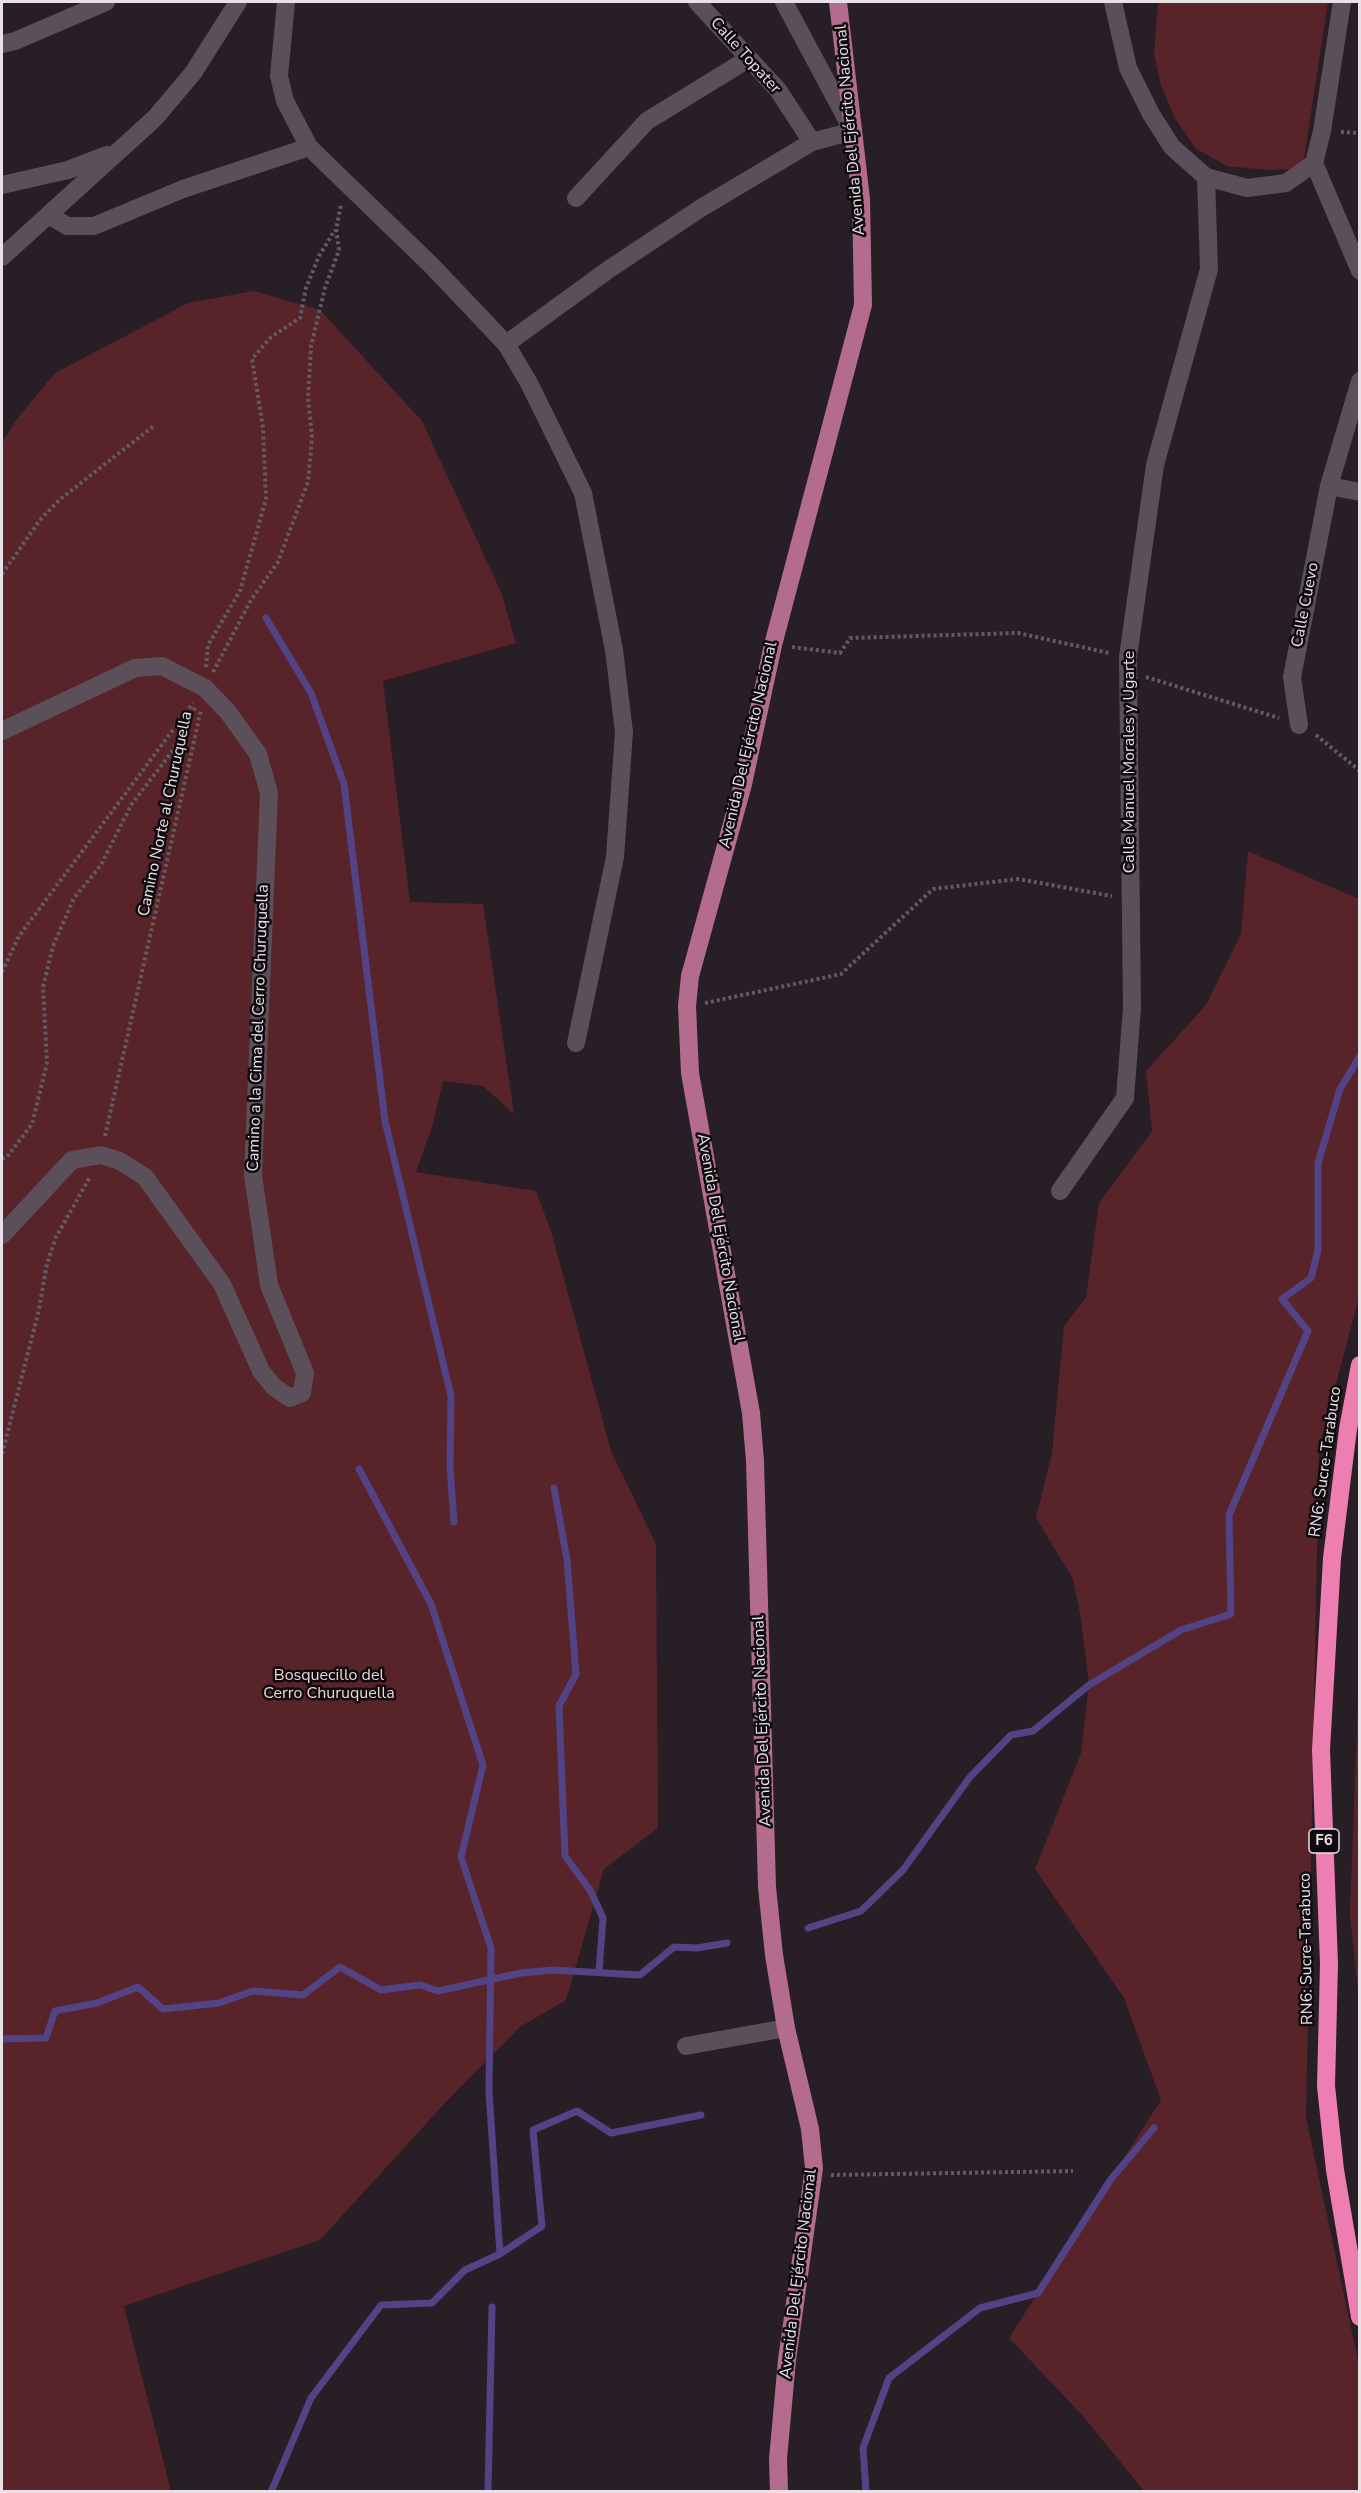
<!DOCTYPE html>
<html>
<head>
<meta charset="utf-8">
<style>
	body { margin:0 }
	#map { position:relative; width:1361px; height:2493px; overflow:hidden; background:#271e26; font-family:"Nunito Sans",sans-serif }
	canvas { display:block }
	.frame { position:absolute; inset:0; border:3px solid #e8e2e7; pointer-events:none }
</style>
</head>
<body>
<div id="map">
<canvas width="1361" height="2493"></canvas>
<div class="frame"></div>
</div>
<script>
const c = document.querySelector('canvas').getContext('2d');
c.lineJoin = 'round';
function fillPath(path, color) { c.fillStyle = color; c.fill(path, 'evenodd'); }
const poly = rows => new Path2D(rows.map(r => 'M' + r).join(''));
function stroke(path, color, width, dash) { c.strokeStyle = color; c.lineWidth = width; c.lineCap = dash ? 'butt' : 'round'; c.setLineDash(dash || []); c.stroke(path); }
function label(font, color, halo, rows, align = 'center') {
  c.font = font + ' "Nunito Sans",sans-serif'; c.lineWidth = 5; c.setLineDash([]); c.textBaseline = 'middle'; c.strokeStyle = halo; c.fillStyle = color; for (const [text, x, y, turn = 0] of rows) {
    c.save(); c.translate(x, y); c.rotate((+turn || 0) * Math.PI / 180); c.textAlign = isNaN(turn) ? turn : align; if (halo) c.strokeText(text, 0, 0); c.fillText(text, 0, 0); c.restore();
  }
}
const green = poly([
	[1158,2,1328,2,1304,159,1294,169,1268,170,1227,166,1195,148,1175,118,1161,86,1154,55],
	[254,291,320,310,422,421,501,592,516,643,383,681,410,902,483,904,514,1114,483,1086,443,1081,433,1124,416,1172,536,1191,551,1231,611,1451,656,1544,658,1828,604,1869,566,2000,520,2027,444,2104,320,2240,124,2306,171,2491,2,2491,2,443,17,419,55,373,188,303],
	[1248,851,1359,899,1359,1297,1319,1448,1306,2118,1359,2365,1359,2491,1144,2491,1082,2415,1009,2338,1161,2100,1124,1998,1035,1869,1081,1753,1089,1685,1081,1619,1073,1579,1036,1518,1052,1453,1064,1326,1086,1297,1099,1203,1152,1131,1146,1071,1206,1005,1241,934],
	[1359,1673,1360,2000,1359,2000,1350,1915]
]);
const stream = poly([
	[266,618,311,693,344,784,385,1121,451,1396,450,1467,454,1522],
	[359,1469,431,1604,483,1765,461,1857,491,1948,489,2092,500,2254],
	[554,1488,567,1560,576,1674,559,1706,565,1856,590,1890,603,1918,599,1972],
	[808,1928,861,1911,903,1870,970,1777,1011,1735,1033,1731,1089,1685,1181,1630,1231,1614,1229,1515,1308,1331,1282,1299,1311,1278,1318,1250,1318,1163,1340,1089,1360,1056],
	[2,2039,46,2038,55,2011,97,2003,138,1987,163,2009,219,2003,253,1991,303,1995,340,1967,381,1990,420,1985,438,1991,521,1973,553,1970,640,1975,674,1947,697,1948,727,1943],
	[271,2492,311,2398,381,2305,432,2303,465,2270,500,2254,542,2226,533,2130,577,2111,611,2133,701,2115],
	[488,2492,492,2307],
	[866,2492,863,2448,889,2378,980,2308,1038,2293,1111,2179,1154,2128]
]);
const path = poly([
	[1341,132,1360,133],
	[2,574,40,520,59,500,155,425],
	[792,647,840,653,850,638,1018,633,1109,653],
	[206,667,208,645,240,591,266,499,263,428,252,359,271,337,300,318,306,288,319,256,335,230],
	[213,672,251,600,278,562,308,482,312,437,308,398,311,346,325,288,339,250,336,229,341,205],
	[1146,677,1279,718],
	[1316,735,1360,771],
	[2,972,19,936,193,703],
	[705,1003,841,974,933,889,1018,879,1112,896],
	[105,1136,201,710],
	[2,1159,7,1157,32,1124,47,1063,43,987,53,946,74,898,101,865,131,805,171,753,196,706],
	[2,1454,38,1314,47,1264,56,1237,90,1177],
	[831,2175,1073,2171]
]);
const minor = poly([
	[286,2,279,76,285,101,309,147,432,266,506,344,529,383,583,493,614,650,624,732,615,857,576,1043],
	[697,2,778,90,812,142],
	[1113,2,1128,68,1151,114,1172,147,1206,177,1247,188,1286,183,1314,163],
	[1342,2,1322,131,1314,163,1360,271],
	[2,44,15,41,106,2],
	[2,185,68,170,107,155],
	[576,198,647,121,748,59],
	[49,215,67,226,94,226,183,189,309,147],
	[2,257,155,118,193,73,238,2],
	[506,344,608,270,701,208,812,142,853,131,784,2],
	[1329,486,1360,492],
	[1299,725,1292,677,1329,486,1360,381],
	[2,731,135,668,162,666,205,688,228,712,258,754,269,793,253,1175,269,1285,305,1373,302,1393,290,1398,274,1387,261,1371,222,1284,145,1177,120,1161,101,1155,72,1160,2,1235],
	[1060,1191,1125,1098,1132,1008,1128,657,1155,465,1209,269,1206,177],
	[686,2046,786,2028]
]);
const major = poly([
	[779,2492,778,2459,787,2360,814,2168,810,2129,786,2028,774,1955,767,1887,755,1461,751,1413,690,1073,687,1006,690,976,743,784,773,645,863,305,861,199,838,2]
]);
const highway = poly([
	[1360,1365,1348,1429,1332,1558,1321,1750,1329,1964,1326,2086,1335,2170,1360,2317]
]);
const shields = [
	[1324,1841,30]
];
const shieldNames = [
	["F6",1324,1841]
];
const streetNames = [
	["Calle Topater",745,56,48],
	["Avenida Del Ejército Nacional",851,130,-95],
	["Calle Cuevo",1306,605,-79],
	["Avenida Del Ejército Nacional",749,745,-77],
	["Calle Manuel Morales y Ugarte",1130,762,-90],
	["Camino Norte al Churuquella",166,814,-78],
	["Camino a la Cima del Cerro Churuquella",259,1028,-88],
	["Avenida Del Ejército Nacional",720,1238,80],
	["RN6: Sucre-Tarabuco",1326,1462,-82],
	["Avenida Del Ejército Nacional",763,1721,-92],
	["RN6: Sucre-Tarabuco",1307,1949,-91],
	["Avenida Del Ejército Nacional",799,2274,-83]
];
const parkNames = [
	["Bosquecillo del",329,1676],
	["Cerro Churuquella",329,1694]
];
fillPath(green, '#59232a');
stroke(stream, '#524385', 7);
stroke(path, '#635b62', 4, [3, 3]);
stroke(minor, '#5b5059', 18);
stroke(major, '#b36c8d', 18);
stroke(highway, '#ed7fb0', 18);
for (const [x, y, w] of shields) { const box = new Path2D(); box.roundRect(x - w / 2, y - 12, w, 24, 4.5); c.fillStyle = '#0e0a0d'; c.fill(box); stroke(box, '#e8e2e7', 1.5); }
label('bold 15px', '#e8e2e7', null, shieldNames);
label('16px', '#e8e2e7', '#0e0a0d', streetNames);
label('16px', '#efd6d7', '#0e0a0d', parkNames);
</script>
</body>
</html>
